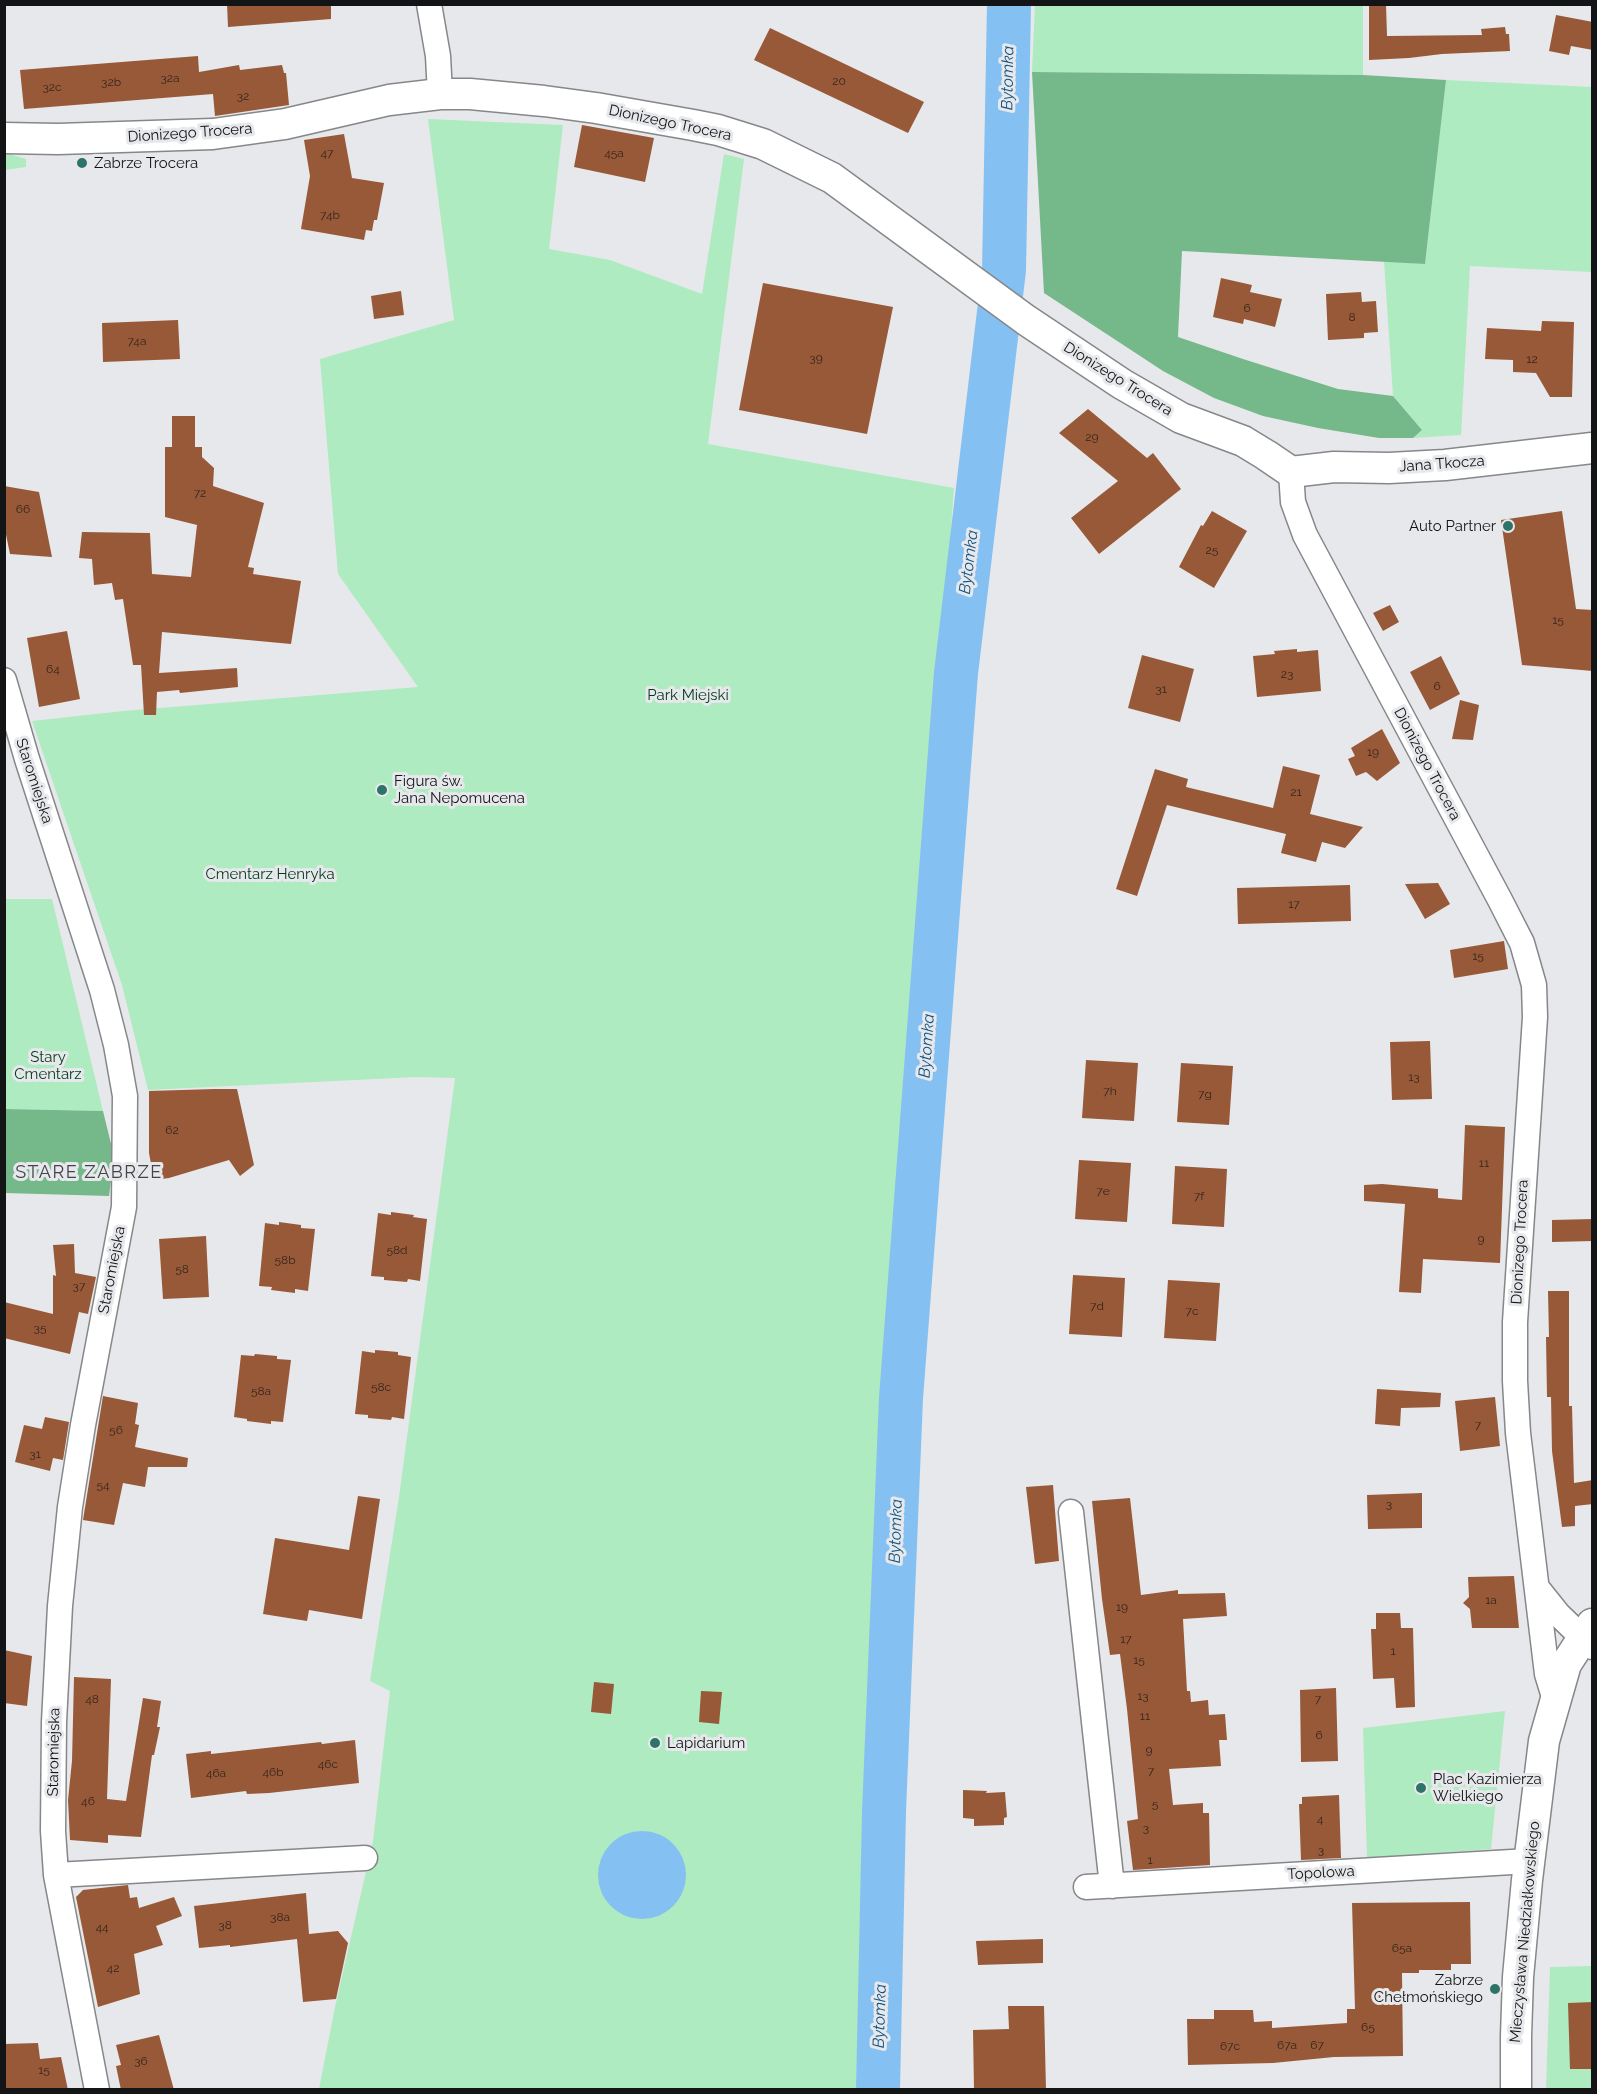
<!DOCTYPE html>
<html>
<head>
<meta charset="utf-8">
<style>
	body { margin:0 }
	#map { position:relative; width:1597px; height:2094px; overflow:hidden; background:#e7e8eb; font-family:Raleway,sans-serif }
	canvas { display:block }
	.frame { position:absolute; inset:0; border:6px solid #131415; pointer-events:none }
</style>
</head>
<body>
<div id="map">
<canvas width="1597" height="2094"></canvas>
<div class="frame"></div>
</div>
<script>
const c = document.querySelector('canvas').getContext('2d');
c.lineJoin = 'round';
function fillPath(path, color) { c.fillStyle = color; c.fill(path, 'evenodd'); }
const poly = rows => new Path2D(rows.map(r => 'M' + r).join(''));
function stroke(path, color, width, dash) { c.strokeStyle = color; c.lineWidth = width; c.lineCap = dash ? 'butt' : 'round'; c.setLineDash(dash || []); c.stroke(path); }
function label(font, color, halo, rows, align = 'center') {
  c.font = font + ' Raleway,sans-serif'; c.lineWidth = 6; c.setLineDash([]); c.textBaseline = 'middle'; c.strokeStyle = halo; c.fillStyle = color; for (const [text, x, y, turn = 0] of rows) {
    c.save(); c.translate(x, y); c.rotate((+turn || 0) * Math.PI / 180); c.textAlign = isNaN(turn) ? turn : align; if (halo) c.strokeText(text, 0, 0); c.fillText(text, 0, 0); c.restore();
  }
}
const green = poly([
	[1035,5,1363,5,1363,75,1032,72],
	[1446,80,1592,87,1592,272,1470,266,1461,435,1413,438,1422,430,1393,396,1384,261,1425,264],
	[428,119,563,125,549,249,610,260,702,294,724,154,744,159,708,444,954,488,882,1464,862,2089,319,2089,335,2007,373,1841,390,1691,370,1681,399,1497,455,1078,417,1077,148,1090,122,985,32,721,123,711,418,687,338,574,320,359,454,320],
	[5,153,26,159,26,167,5,170],
	[5,899,52,899,103,1111,5,1109],
	[1505,1711,1491,1849,1367,1858,1363,1728],
	[1592,1966,1592,2089,1546,2090,1550,1967]
]);
const forest = poly([
	[1032,72,1363,75,1446,80,1425,264,1182,251,1178,337,1243,359,1338,389,1393,396,1422,430,1413,438,1379,438,1318,428,1263,416,1214,398,1163,371,1044,293],
	[5,1109,103,1111,114,1156,109,1196,5,1193]
]);
const water = poly([
	'598 1875a44 44 0 1 1 88 0a44 44 0 1 1-88 0Z'
]);
const river = poly([
	[878,2090,884,1812,901,1398,956,673,1004,270,1009,4]
]);
const building = poly([
	[227,4,331,4,331,19,228,27],
	[1369,4,1386,4,1387,36,1482,35,1481,29,1505,27,1506,34,1509,34,1510,51,1442,54,1409,58,1369,60],
	[1556,15,1593,22,1593,50,1571,46,1569,55,1549,51],
	[770,28,924,102,908,133,754,60],
	[198,56,199,72,239,65,240,70,282,65,284,73,286,73,289,105,215,116,213,94,24,109,20,70],
	[582,125,654,138,645,182,574,167],
	[344,134,352,178,384,183,377,220,374,220,372,231,366,230,364,240,301,229,310,176,304,140],
	[1221,278,1252,285,1250,292,1282,299,1275,327,1244,319,1243,324,1213,317],
	[763,283,893,307,867,434,739,410],
	[401,291,404,315,374,319,371,296],
	[1361,292,1362,302,1376,301,1378,332,1364,333,1364,338,1328,340,1326,294],
	[178,320,180,359,103,362,102,323],
	[1542,321,1574,322,1572,397,1550,397,1536,373,1513,372,1513,360,1485,359,1487,328,1541,331],
	[1088,409,1147,458,1153,453,1181,489,1099,554,1071,518,1118,481,1059,433],
	[172,416,195,416,195,447,202,447,202,457,214,468,213,486,264,503,248,567,254,568,253,574,301,581,291,644,162,632,159,673,237,668,238,687,180,693,179,690,157,692,156,715,144,715,141,665,133,665,123,599,115,600,112,583,94,585,92,559,79,558,82,532,150,533,152,574,191,577,197,525,165,517,165,447,172,447],
	[4,486,39,492,52,557,10,554,4,525],
	[1212,511,1247,531,1214,588,1179,567,1201,525,1203,526],
	[1562,511,1576,609,1593,610,1593,671,1522,665,1501,520],
	[1390,605,1399,622,1383,631,1373,613],
	[67,631,80,699,39,707,27,638],
	[1297,649,1297,652,1318,650,1321,691,1257,697,1253,656,1275,654,1274,651],
	[1142,655,1194,669,1180,722,1128,708],
	[1441,656,1460,694,1430,710,1410,672],
	[1460,700,1479,705,1473,740,1452,739],
	[1382,729,1400,763,1377,781,1366,772,1356,776,1348,759,1355,756,1351,748],
	[1283,766,1320,775,1310,814,1363,827,1345,848,1322,842,1316,862,1281,853,1286,834,1167,805,1137,896,1116,889,1155,769,1188,779,1186,787,1273,808],
	[1438,883,1450,904,1425,919,1405,884],
	[1350,885,1351,921,1238,924,1237,888],
	[1504,941,1508,969,1454,978,1450,950],
	[1430,1041,1432,1099,1392,1100,1390,1042],
	[1086,1060,1138,1063,1134,1121,1082,1118],
	[1181,1063,1233,1066,1229,1125,1177,1122],
	[215,1089,237,1089,254,1165,240,1176,229,1160,169,1178,154,1180,149,1153,149,1091],
	[1465,1125,1505,1127,1500,1263,1423,1259,1421,1293,1399,1292,1405,1204,1364,1201,1364,1185,1382,1184,1438,1189,1438,1198,1462,1200],
	[1079,1160,1131,1163,1127,1222,1075,1219],
	[1175,1166,1227,1169,1224,1227,1172,1224],
	[391,1212,414,1215,413,1217,427,1219,420,1281,408,1279,407,1282,384,1280,384,1277,371,1276,378,1213,391,1215],
	[1593,1219,1593,1241,1552,1242,1552,1220],
	[279,1222,301,1225,301,1228,315,1229,308,1291,295,1289,295,1293,271,1290,272,1287,259,1286,265,1223,279,1225],
	[206,1236,209,1297,163,1299,159,1239],
	[74,1244,75,1273,96,1277,88,1314,79,1312,70,1354,4,1338,4,1302,53,1314,53,1275,56,1276,53,1245],
	[1073,1275,1125,1278,1122,1337,1069,1334],
	[1168,1280,1220,1283,1216,1341,1164,1338],
	[1548,1291,1569,1291,1569,1406,1572,1406,1574,1483,1593,1480,1593,1504,1575,1506,1575,1526,1562,1527,1552,1451,1551,1397,1547,1397,1546,1337,1549,1337],
	[375,1350,398,1352,398,1355,411,1357,404,1419,392,1417,391,1420,368,1418,368,1415,355,1414,362,1351,375,1353],
	[255,1354,277,1356,277,1359,291,1360,283,1422,271,1421,271,1424,247,1421,247,1419,234,1417,241,1355,254,1356],
	[1377,1389,1441,1393,1440,1407,1401,1408,1400,1426,1375,1424],
	[103,1396,138,1403,135,1424,139,1425,135,1447,188,1458,187,1467,148,1467,145,1487,123,1483,114,1525,83,1520],
	[1495,1397,1500,1446,1460,1451,1455,1401],
	[45,1417,69,1422,63,1460,53,1458,50,1471,15,1462,24,1425,42,1429],
	[1053,1485,1059,1561,1035,1564,1026,1487],
	[1422,1493,1422,1528,1368,1529,1367,1495],
	[358,1496,380,1499,362,1619,309,1610,307,1621,263,1614,275,1538,349,1550],
	[1130,1498,1141,1595,1178,1590,1178,1594,1225,1593,1227,1616,1183,1619,1187,1691,1190,1691,1191,1702,1208,1700,1209,1715,1225,1714,1227,1740,1219,1740,1221,1766,1169,1769,1173,1805,1203,1803,1203,1813,1209,1813,1210,1865,1133,1870,1127,1821,1138,1819,1127,1709,1120,1654,1110,1655,1102,1599,1092,1501],
	[1514,1576,1519,1628,1472,1628,1470,1609,1463,1603,1469,1597,1468,1577],
	[1376,1613,1400,1613,1401,1628,1413,1628,1415,1707,1396,1708,1394,1678,1373,1679,1371,1629,1376,1629],
	[4,1650,32,1656,27,1706,4,1703],
	[74,1677,111,1679,107,1799,126,1801,143,1698,161,1701,157,1727,160,1727,154,1755,152,1755,141,1837,108,1835,108,1843,70,1840,68,1800,72,1761],
	[594,1682,614,1684,611,1714,591,1712],
	[1336,1688,1338,1761,1301,1762,1300,1690],
	[701,1691,722,1692,719,1724,699,1722],
	[355,1740,359,1783,269,1793,247,1794,246,1791,191,1798,186,1754,211,1751,211,1754,321,1742,322,1744],
	[963,1790,987,1791,986,1793,1005,1792,1007,1817,1004,1818,1004,1825,974,1826,974,1819,963,1818],
	[1339,1795,1341,1858,1301,1860,1299,1804,1302,1804,1302,1797],
	[128,1885,130,1898,137,1897,139,1908,174,1897,182,1916,156,1926,163,1945,134,1954,140,1994,98,2007,76,1897,83,1890],
	[306,1893,309,1934,338,1931,348,1943,336,1999,303,2002,297,1939,230,1947,230,1945,199,1948,194,1906],
	[1470,1902,1471,1964,1451,1964,1451,1970,1419,1970,1419,1973,1402,1973,1403,2056,1334,2057,1273,2063,1188,2065,1187,2019,1214,2019,1214,2010,1253,2010,1254,2022,1272,2021,1272,2028,1347,2023,1347,2009,1355,2009,1352,1903],
	[1043,1939,1043,1963,978,1965,976,1941],
	[1593,2002,1593,2069,1570,2069,1568,2003],
	[1008,2006,1044,2006,1046,2090,974,2090,973,2030,1009,2029],
	[159,2035,174,2090,121,2090,116,2066,121,2065,116,2045],
	[38,2043,40,2059,61,2057,68,2090,4,2090,4,2044]
]);
const minor = poly([
	[429,4,438,56,440,94],
	[1291,472,1293,502,1305,535,1500,900,1522,943,1534,985,1535,1017,1515,1322,1515,1381,1518,1433,1547,1674,1555,1700],
	[4,680,27,759,102,990,116,1045,125,1096,124,1207,83,1425,70,1507,60,1606,54,1722,53,1831,56,1875,97,2090],
	[1071,1512,1112,1886],
	[1538,1589,1558,1614,1592,1647],
	[56,1875,365,1858],
	[1086,1887,1529,1861]
]);
const tertiary = poly([
	[4,138,58,139,213,134,285,124,389,100,440,94,470,94,544,101,596,108,693,125,718,130,763,144,832,178,1026,320,1122,384,1181,418,1243,441,1266,455,1291,472,1334,467,1389,468,1445,465,1592,448],
	[1516,2090,1516,2036,1518,1977,1527,1880,1544,1741,1566,1664,1592,1624]
]);
const markers = [
	[82,163,6,"#2e7368"],
	[1508,526,6,"#2e7368"],
	[382,790,6,"#2e7368"],
	[655,1743,6,"#2e7368"],
	[1421,1788,6,"#2e7368"],
	[1495,1989,6,"#2e7368"]
];
const numberNames = [
	["32a",170,78],
	["20",839,81],
	["32b",111,82],
	["32c",52,87],
	["32",243,96],
	["47",327,153],
	["45a",614,153],
	["74b",330,215],
	["6",1247,308],
	["8",1352,317],
	["74a",137,341],
	["39",816,358],
	["12",1532,359],
	["29",1092,437],
	["72",200,493],
	["66",23,509],
	["25",1212,550],
	["15",1558,620],
	["64",53,669],
	["23",1287,674],
	["6",1437,686],
	["31",1161,689],
	["19",1373,752],
	["21",1296,792],
	["17",1294,904],
	["15",1478,956],
	["13",1414,1077],
	["7h",1110,1091],
	["7g",1205,1094],
	["62",172,1130],
	["11",1484,1163],
	["7e",1103,1191],
	["7f",1199,1196],
	["9",1481,1239],
	["58d",397,1250],
	["58b",285,1260],
	["58",182,1269],
	["37",79,1286],
	["7d",1097,1306],
	["7c",1192,1311],
	["35",40,1328],
	["58c",381,1387],
	["58a",261,1391],
	["7",1478,1425],
	["56",116,1430],
	["31",35,1454],
	["54",103,1485],
	["3",1389,1504],
	["1a",1491,1600],
	["19",1122,1607],
	["17",1126,1639],
	["1",1393,1651],
	["15",1139,1660],
	["13",1143,1696],
	["48",92,1699],
	["7",1318,1699],
	["11",1145,1716],
	["6",1319,1735],
	["9",1149,1750],
	["46c",328,1764],
	["7",1151,1771],
	["46b",273,1772],
	["46a",216,1773],
	["46",88,1801],
	["5",1155,1804],
	["4",1320,1819],
	["3",1146,1828],
	["3",1321,1850],
	["1",1150,1860],
	["38a",280,1917],
	["38",225,1925],
	["44",102,1927],
	["65a",1402,1948],
	["42",113,1968],
	["65",1368,2027],
	["67a",1287,2045],
	["67",1317,2045],
	["67c",1230,2046],
	["36",141,2061],
	["15",44,2070]
];
const streetNames = [
	["Dionizego Trocera",670,123,12],
	["Dionizego Trocera",190,133,-4],
	["Dionizego Trocera",1118,379,32],
	["Jana Tkocza",1442,464,-4],
	["Dionizego Trocera",1427,764,62],
	["Staromiejska",34,781,72],
	["Dionizego Trocera",1520,1242,-87],
	["Staromiejska",112,1270,-79],
	["Staromiejska",54,1752,-89],
	["Topolowa",1321,1873,-3],
	["Mieczysława Niedziałkowskiego",1525,1932,-85]
];
const poiNames = [
	["Zabrze Trocera",94,163],
	["Auto Partner",1496,526,"right"],
	["Figura św.",394,781],
	["Jana Nepomucena",394,798],
	["Lapidarium",667,1743],
	["Plac Kazimierza",1433,1779],
	["Wielkiego",1433,1796],
	["Zabrze",1483,1980,"right"],
	["Chełmońskiego",1483,1997,"right"]
];
const parkNames = [
	["Park Miejski",688,695],
	["Cmentarz Henryka",270,874],
	["Stary",48,1057],
	["Cmentarz",48,1074]
];
const waterNames = [
	["Bytomka",1008,78,-89],
	["Bytomka",969,562,-83],
	["Bytomka",927,1046,-86],
	["Bytomka",896,1531,-88],
	["Bytomka",880,2016,-88]
];
const quarterNames = [
	["STARE ZABRZE",89,1173]
];
fillPath(green, '#aeebc0');
fillPath(forest, '#75b88a');
fillPath(water, '#85c0f3');
stroke(river, '#85c0f3', 44);
fillPath(building, '#975937');
stroke(minor, '#868789', 27);
stroke(tertiary, '#868789', 33);
stroke(minor, '#fff', 24);
stroke(tertiary, '#fff', 30);
for (const [x, y, r, color] of markers) { const dot = new Path2D(); dot.arc(x, y, r, 0, 2 * Math.PI); c.fillStyle = color; c.fill(dot); stroke(dot, '#e7e8eb', 2); }
label('12px', '#34251e', null, numberNames);
label('15px', '#131415', '#e7e8eb', streetNames);
label('15px', '#131415', '#e7e8eb', poiNames, 'left');
label('15px', '#02391b', '#e7e8eb', parkNames);
label('italic 16px', '#105382', '#e7e8eb', waterNames);
c.letterSpacing = '1.5px';
label('18px', '#434447', '#e7e8eb', quarterNames);
c.letterSpacing = '0px';
</script>
</body>
</html>
